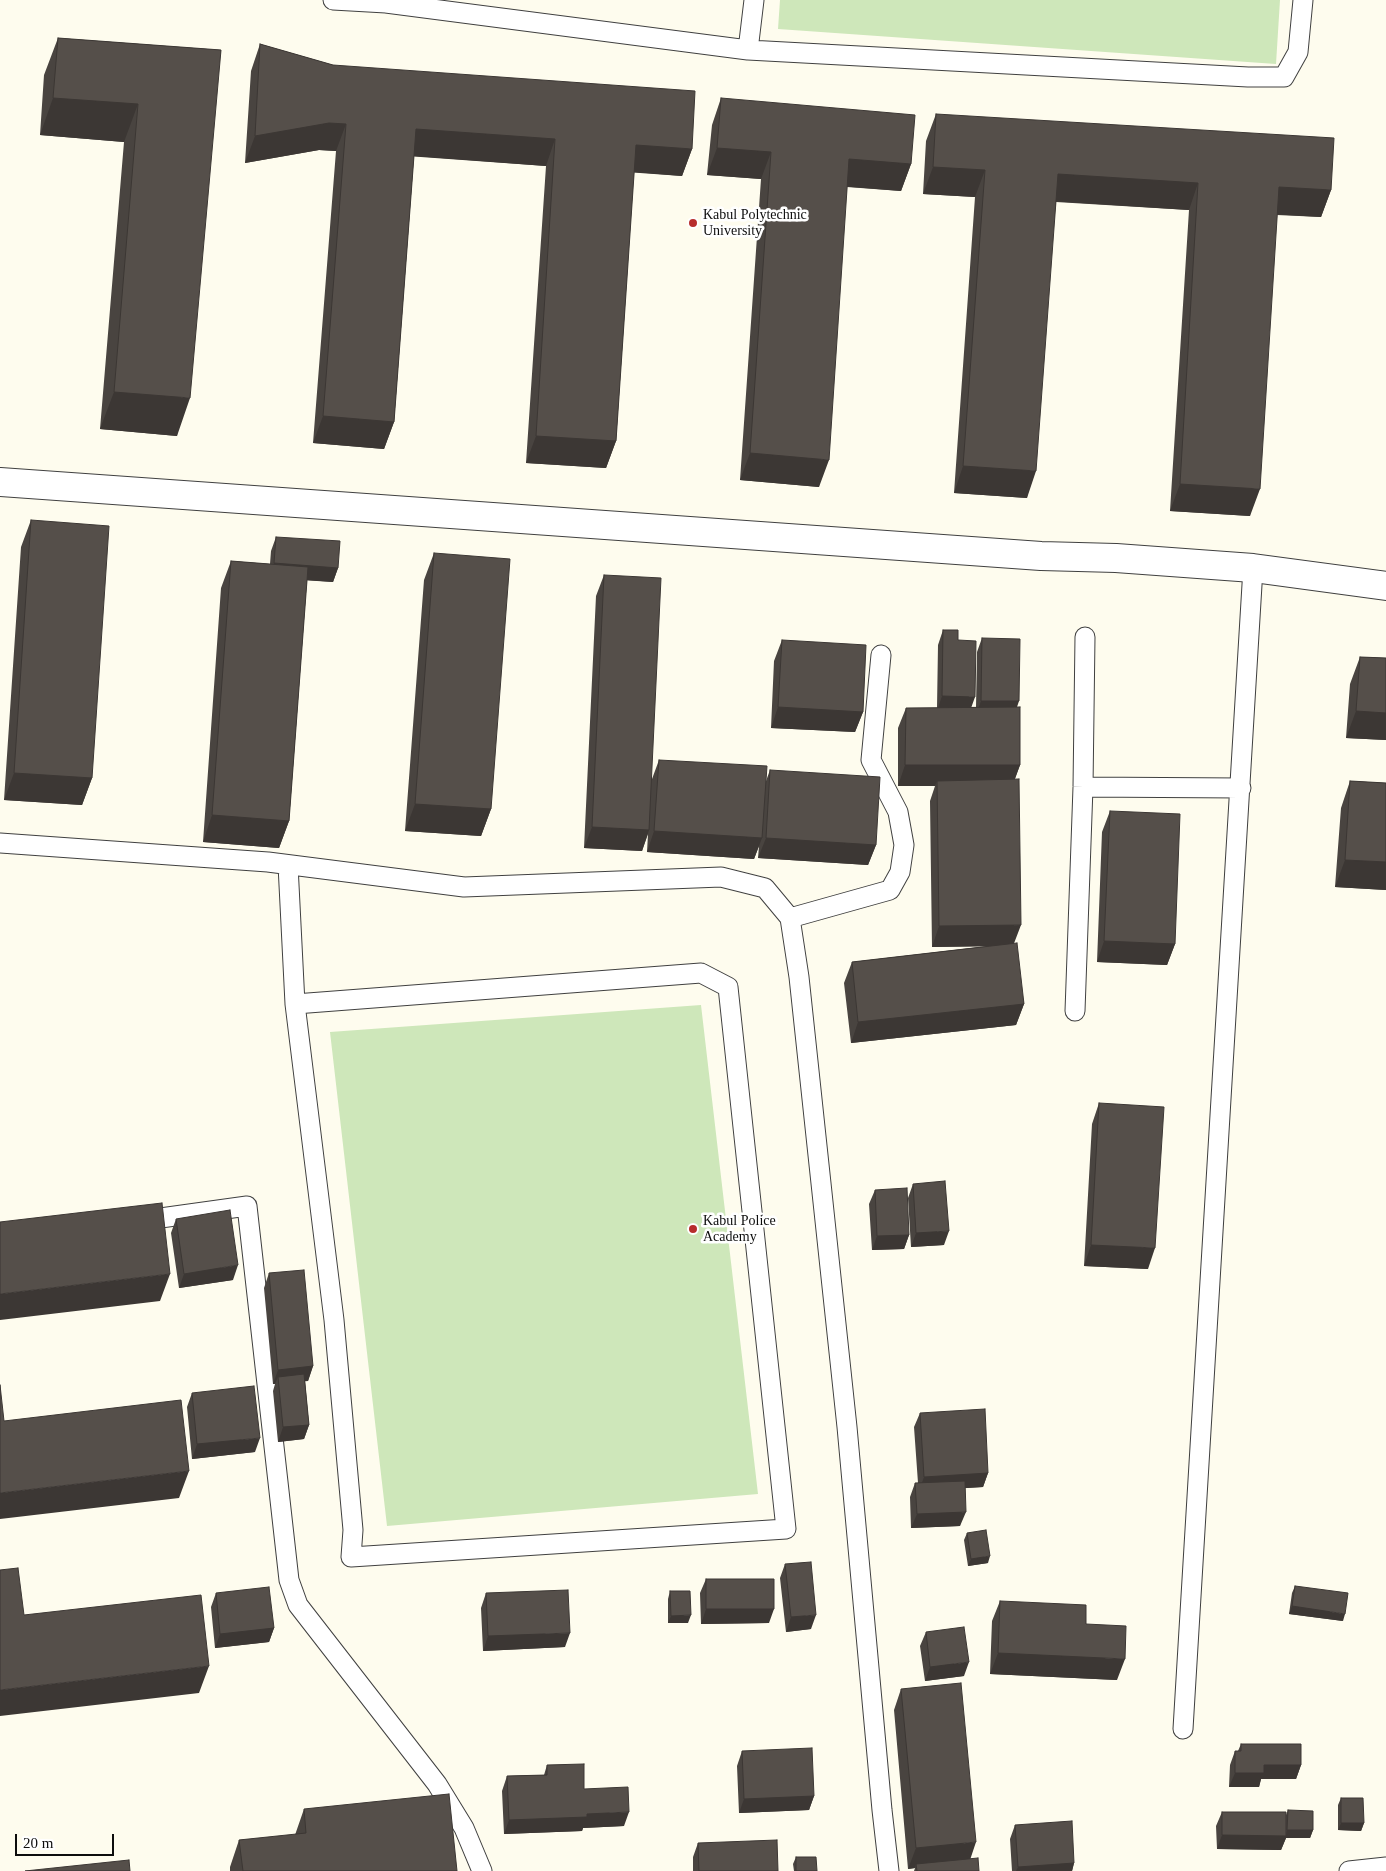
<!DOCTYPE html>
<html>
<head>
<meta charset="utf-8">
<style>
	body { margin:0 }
	#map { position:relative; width:1386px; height:1871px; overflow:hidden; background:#fefcee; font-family:"Times New Roman",serif }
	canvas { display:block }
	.scale { position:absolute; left:15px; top:1834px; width:99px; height:22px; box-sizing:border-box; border:2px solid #0d0d0d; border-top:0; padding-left:6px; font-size:15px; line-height:18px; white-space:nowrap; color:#0d0d0d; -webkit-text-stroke:4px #fff; paint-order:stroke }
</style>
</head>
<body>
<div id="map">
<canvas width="1386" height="1871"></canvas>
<div class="scale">20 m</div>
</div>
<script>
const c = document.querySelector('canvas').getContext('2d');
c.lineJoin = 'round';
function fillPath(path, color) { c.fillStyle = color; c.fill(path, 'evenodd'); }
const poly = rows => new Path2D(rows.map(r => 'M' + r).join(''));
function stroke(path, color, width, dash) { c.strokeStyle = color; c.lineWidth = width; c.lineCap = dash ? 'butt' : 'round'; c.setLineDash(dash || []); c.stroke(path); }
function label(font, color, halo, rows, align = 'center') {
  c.font = font + ' "Times New Roman",serif'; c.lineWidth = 5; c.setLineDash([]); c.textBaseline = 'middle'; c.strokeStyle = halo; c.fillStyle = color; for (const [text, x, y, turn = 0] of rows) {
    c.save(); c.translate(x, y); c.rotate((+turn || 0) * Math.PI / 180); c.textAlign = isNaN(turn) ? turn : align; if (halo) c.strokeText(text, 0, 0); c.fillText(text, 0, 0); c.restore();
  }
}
const green = poly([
	[780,0,1280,0,1276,64,778,29],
	[701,1005,758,1494,387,1526,330,1032]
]);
const service = poly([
	[333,0,386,3,748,50,1248,77,1284,77,1298,52,1303,0],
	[748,50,754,0],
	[1083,787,1241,788],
	[0,843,268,862,464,887,721,877,765,888,790,918,799,977,847,1427,882,1810,889,1871],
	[288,865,295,1004],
	[790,918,890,890,900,872,904,845,898,812,871,760,881,655],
	[701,973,728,987,786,1529,351,1557,353,1530,334,1320,295,1004,701,973],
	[1075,1011,1083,787,1085,637],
	[139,1221,247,1206,289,1580,298,1605,437,1784,464,1828,482,1871],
	[1183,1729,1253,568],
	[1349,1871,1386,1867]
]);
const minor = poly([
	[0,482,1041,556,1116,558,1253,568,1386,586]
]);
const wall = poly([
	[58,38,221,50,177,436,100,429,124,142,40,135,44,75],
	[260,44,333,65,692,149,682,176,634,172,616,441,606,468,526,463,546,166,414,156,394,422,384,449,313,443,336,151,319,150,245,163,251,71],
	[721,98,911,164,901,191,847,187,819,487,740,480,761,179,707,175,712,125],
	[936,114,1331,190,1321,217,1277,215,1250,516,1170,511,1189,210,1056,202,1027,498,954,493,975,197,923,194,926,141],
	[31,520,92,778,82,805,4,800,21,547],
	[276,537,338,568,333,582,307,580,289,821,279,848,203,842,221,588,231,561,270,564,271,551],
	[434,553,491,809,481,836,405,831,424,580],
	[604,575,652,779,659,760,766,781,770,770,876,845,868,865,758,858,759,846,754,859,647,852,648,834,642,851,584,848,596,596],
	[943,630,958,640,971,707,976,707,977,652,982,638,1017,707,1020,765,1015,779,1014,944,1024,1004,1016,1025,851,1043,844,983,852,962,988,946,932,947,930,801,935,786,898,786,898,728,906,708,937,708,938,645],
	[782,640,863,712,855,732,771,728,774,661],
	[1360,657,1386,658,1386,740,1346,738,1350,684],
	[1350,781,1386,783,1386,890,1335,887,1341,808],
	[1110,811,1175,944,1167,965,1097,962,1102,832],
	[1099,1103,1148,1269,1084,1266,1092,1124],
	[913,1184,944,1245,911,1247,908,1198],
	[875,1190,909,1235,904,1249,872,1250,869,1204],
	[176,1219,233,1280,179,1288,171,1233],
	[269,1273,313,1366,308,1381,305,1381,309,1425,304,1439,278,1442,273,1391,275,1384,273,1384,264,1288],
	[192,1393,255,1452,192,1459,187,1407],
	[920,1413,988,1473,983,1487,965,1488,960,1526,911,1528,910,1497,915,1483,918,1483,914,1427],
	[967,1533,988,1563,968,1566,964,1540],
	[785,1564,811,1629,786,1632,780,1578],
	[706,1579,769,1623,701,1624,700,1593],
	[1295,1586,1343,1621,1289,1614,1292,1593],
	[670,1591,688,1623,668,1623,668,1599],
	[216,1593,274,1628,269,1642,215,1648,211,1607],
	[486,1593,565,1647,483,1651,481,1608],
	[1000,1601,1086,1624,1117,1680,990,1674,992,1621],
	[926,1632,964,1676,925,1681,920,1646],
	[901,1689,970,1859,979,1871,914,1871,915,1868,908,1869,894,1710],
	[1241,1744,1301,1765,1296,1779,1261,1779,1259,1787,1229,1787,1230,1765,1235,1751,1238,1751],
	[742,1751,814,1796,809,1810,739,1813,737,1766],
	[547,1765,584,1789,624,1826,583,1828,582,1831,504,1834,502,1791,507,1776,544,1775],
	[1341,1798,1364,1823,1361,1831,1338,1830,1338,1805],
	[304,1809,457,1871,230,1871,230,1867,239,1840,295,1835],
	[1288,1810,1313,1830,1310,1838,1286,1838,1281,1850,1217,1849,1216,1826,1222,1812,1286,1815],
	[1015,1825,1074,1863,1072,1871,1012,1871,1010,1839],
	[698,1843,778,1871,693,1871,693,1857],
	[796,1857,817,1871,794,1871,793,1864]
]);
const shadedWall = poly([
	[53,98,138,104,124,142,40,135],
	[329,123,346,124,336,151,319,150,245,163,255,136],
	[416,129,555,139,546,166,407,156],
	[636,145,692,149,682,176,626,172],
	[717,148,771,152,761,179,707,175],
	[849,159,911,164,901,191,839,186],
	[933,167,985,170,975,197,923,194],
	[1058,174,1198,183,1189,210,1049,201],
	[1279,187,1331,190,1321,217,1269,214],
	[114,392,190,398,177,436,100,429],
	[323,416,394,422,384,449,313,443],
	[536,436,616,441,606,468,526,463],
	[750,453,829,460,819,487,740,480],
	[963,466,1036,471,1027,498,954,493],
	[1180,484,1260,489,1250,516,1170,511],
	[274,563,338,568,333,582,269,578],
	[942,696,975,697,970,711,937,711],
	[981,701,1019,701,1014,716,976,715],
	[778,707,863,712,855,732,771,728],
	[1356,711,1386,713,1386,740,1346,738],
	[905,765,1020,765,1012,786,937,781,935,786,898,786],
	[14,773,92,778,82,805,4,800],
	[415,804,491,809,481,836,405,831],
	[212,815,289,821,279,848,203,842],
	[592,827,649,830,642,851,584,848],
	[654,831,762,838,754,859,647,852],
	[766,838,876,845,868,865,758,858],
	[1345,860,1386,862,1386,890,1335,887],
	[1021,925,1013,946,932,947,939,926],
	[1104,941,1175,944,1167,965,1097,962],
	[1024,1004,1016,1025,851,1043,858,1022],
	[949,1231,944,1245,911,1247,916,1233],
	[909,1235,904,1249,872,1250,877,1236],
	[1091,1245,1155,1248,1148,1269,1084,1266],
	[238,1265,233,1280,179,1288,184,1274],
	[170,1274,160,1301,0,1320,0,1294],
	[313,1366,308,1381,278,1384,278,1377,275,1384,273,1384,278,1370],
	[309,1425,304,1439,278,1442,283,1427],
	[260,1438,255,1452,192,1459,197,1444],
	[189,1471,179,1498,0,1519,0,1493],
	[988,1473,983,1487,919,1491,924,1477],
	[966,1512,960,1526,911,1528,917,1514],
	[990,1556,988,1563,968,1566,971,1559],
	[1292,1606,1345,1614,1343,1621,1289,1614],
	[706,1609,774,1609,769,1623,701,1624],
	[691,1615,688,1623,668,1623,671,1616],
	[816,1615,811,1629,786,1632,791,1617],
	[274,1628,269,1642,215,1648,220,1634],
	[570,1633,565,1647,483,1651,488,1636],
	[998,1653,1125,1659,1117,1680,990,1674],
	[969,1662,964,1676,925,1681,930,1667],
	[209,1666,199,1693,0,1716,0,1690],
	[1264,1765,1301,1765,1296,1779,1261,1779,1259,1787,1229,1787,1235,1773],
	[814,1796,809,1810,739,1813,744,1799],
	[629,1812,624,1826,583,1828,582,1831,504,1834,509,1820,587,1814],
	[1341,1823,1364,1823,1361,1831,1338,1830],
	[1287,1830,1313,1830,1310,1838,1286,1838,1281,1850,1217,1849,1222,1835,1286,1836],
	[976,1842,969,1863,916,1864,915,1868,908,1869,916,1848],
	[1074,1863,1072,1871,1016,1871,1018,1867]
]);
const building = poly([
	[58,38,221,50,190,398,114,392,138,104,53,98,58,38],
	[260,44,333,65,695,91,692,149,636,145,616,441,536,436,555,139,416,129,394,422,323,416,346,124,329,123,255,136,260,44],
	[721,98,915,115,911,164,849,159,829,460,750,453,771,152,717,148,721,98],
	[936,114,1334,138,1331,190,1279,187,1260,489,1180,484,1198,183,1058,174,1036,471,963,466,985,170,933,167,936,114],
	[31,520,109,526,92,778,14,773,31,520],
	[276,537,340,541,338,568,274,563,276,537],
	[434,553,510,559,491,809,415,804,434,553],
	[231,561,308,567,289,821,212,815,231,561],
	[604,575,661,578,649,830,592,827,604,575],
	[943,630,958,630,958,640,976,641,975,697,942,696,943,630],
	[982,638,1020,639,1019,701,981,701,982,638],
	[782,640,866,645,863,712,778,707,782,640],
	[1360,657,1386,658,1386,713,1356,711,1360,657],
	[1020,707,1020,765,905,765,906,708,1020,707],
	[659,760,767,766,762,838,654,831,659,760],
	[770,770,880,777,876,845,766,838,770,770],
	[1019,779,1021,925,939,926,937,781,1019,779],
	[1350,781,1386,783,1386,862,1345,860,1350,781],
	[1110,811,1180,814,1175,944,1104,941,1110,811],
	[1017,943,1024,1004,858,1022,852,962,1017,943],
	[1099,1103,1164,1107,1155,1248,1091,1245,1099,1103],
	[945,1181,949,1231,916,1233,913,1184,945,1181],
	[907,1188,909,1235,877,1236,875,1190,907,1188],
	[162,1203,170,1274,0,1294,0,1222,162,1203],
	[230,1210,238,1265,184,1274,176,1219,230,1210],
	[304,1270,313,1366,278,1370,269,1273,304,1270],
	[304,1374,309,1425,283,1427,278,1377,304,1374],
	[0,1385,4,1421,181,1400,189,1471,0,1493,0,1385],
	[254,1386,260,1438,197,1444,192,1393,254,1386],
	[985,1409,988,1473,924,1477,920,1413,985,1409],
	[965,1481,966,1512,917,1514,915,1483,965,1481],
	[986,1530,990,1556,971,1559,967,1533,986,1530],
	[811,1562,816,1615,791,1617,785,1564,811,1562],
	[18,1568,24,1615,201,1595,209,1666,0,1690,0,1570,18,1568],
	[706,1579,774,1579,774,1609,706,1609,706,1579],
	[1295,1586,1348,1593,1345,1614,1292,1606,1295,1586],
	[269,1587,274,1628,220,1634,216,1593,269,1587],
	[568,1590,570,1633,488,1636,486,1593,568,1590],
	[670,1591,690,1591,691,1615,671,1616,670,1591],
	[1000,1601,1086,1605,1086,1624,1126,1626,1125,1659,998,1653,1000,1601],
	[964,1627,969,1662,930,1667,926,1632,964,1627],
	[961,1683,976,1842,916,1848,901,1689,961,1683],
	[1241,1744,1301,1744,1301,1765,1264,1765,1264,1773,1235,1773,1235,1751,1241,1751,1241,1744],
	[812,1748,814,1796,744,1799,742,1751,812,1748],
	[584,1764,584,1789,628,1787,629,1812,587,1814,587,1817,509,1820,507,1776,547,1775,547,1765,584,1764],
	[449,1794,457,1871,243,1871,239,1840,306,1833,304,1809,449,1794],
	[1341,1798,1363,1798,1364,1823,1341,1823,1341,1798],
	[1288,1810,1313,1811,1313,1830,1287,1830,1288,1810],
	[1222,1812,1286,1812,1286,1836,1222,1835,1222,1812],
	[1072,1821,1074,1863,1018,1867,1015,1825,1072,1821],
	[777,1840,778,1871,699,1871,698,1843,777,1840],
	[796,1857,816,1857,817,1871,796,1871,796,1857],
	[978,1858,979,1871,917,1871,916,1864,978,1858],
	[129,1860,130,1871,25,1871,129,1860]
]);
const markers = [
	[693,223,5,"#b72d2c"],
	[693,1229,5,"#b72d2c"]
];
const poiNames = [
	["Kabul Polytechnic",703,215],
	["University",703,231],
	["Kabul Police",703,1221],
	["Academy",703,1237]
];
fillPath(green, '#cee7ba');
stroke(service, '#404040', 21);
stroke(minor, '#404040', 30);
stroke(service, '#fff', 19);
stroke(minor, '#fff', 28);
fillPath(wall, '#494440');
fillPath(shadedWall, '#3c3734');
fillPath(building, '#554f4a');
stroke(building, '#3c3734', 1);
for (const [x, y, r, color] of markers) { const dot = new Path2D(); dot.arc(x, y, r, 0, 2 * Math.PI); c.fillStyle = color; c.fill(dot); stroke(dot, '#fff', 2); }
label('14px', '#0d0d0d', '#fff', poiNames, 'left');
</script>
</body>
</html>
